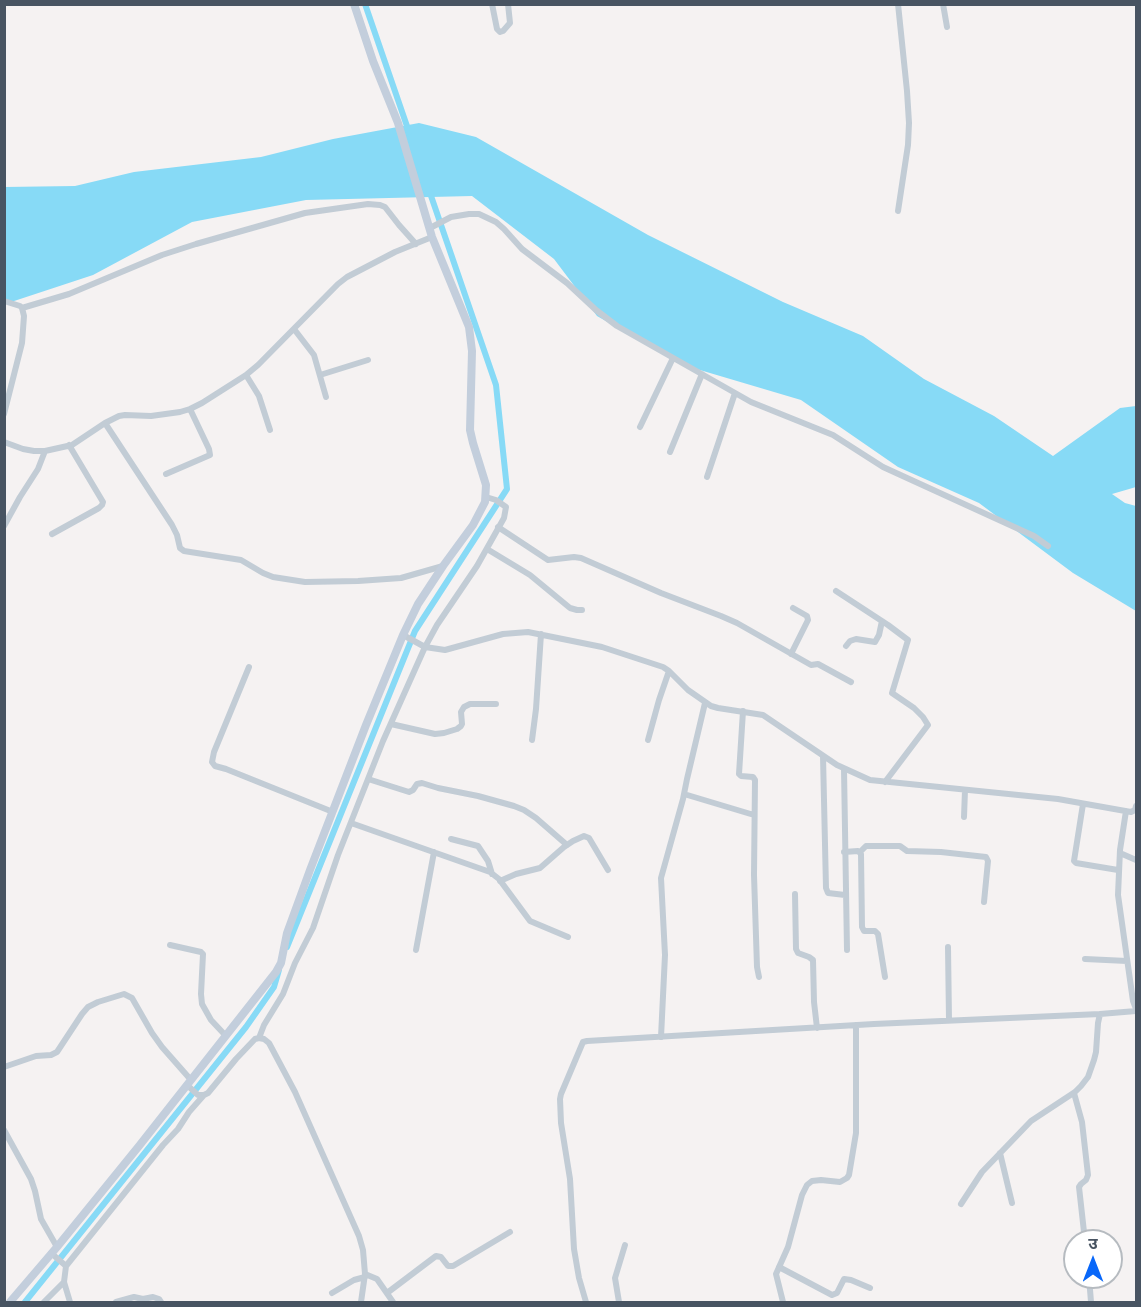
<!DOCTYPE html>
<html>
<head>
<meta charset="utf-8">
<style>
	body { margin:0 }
	#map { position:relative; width:1141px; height:1307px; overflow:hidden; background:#f5f2f2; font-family:"Noto Sans","Noto Sans Devanagari",sans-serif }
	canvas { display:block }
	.frame { position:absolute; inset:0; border:6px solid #485462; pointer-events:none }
	.north { position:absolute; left:1063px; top:1229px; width:60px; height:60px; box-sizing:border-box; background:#fff; border:2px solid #b6bbc0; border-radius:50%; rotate:0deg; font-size:16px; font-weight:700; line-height:24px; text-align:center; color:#485462 }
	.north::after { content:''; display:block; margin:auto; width:21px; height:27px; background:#0867f9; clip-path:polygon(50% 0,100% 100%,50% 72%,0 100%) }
</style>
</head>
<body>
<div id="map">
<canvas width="1141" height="1307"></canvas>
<div class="frame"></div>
<div class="north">उ</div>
</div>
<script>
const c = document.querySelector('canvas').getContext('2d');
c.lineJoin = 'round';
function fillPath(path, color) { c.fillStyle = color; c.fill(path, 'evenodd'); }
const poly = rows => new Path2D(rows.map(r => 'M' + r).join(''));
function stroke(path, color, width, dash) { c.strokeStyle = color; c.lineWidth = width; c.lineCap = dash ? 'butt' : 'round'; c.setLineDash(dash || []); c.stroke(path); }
const water = poly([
	[419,123,476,137,648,235,783,302,863,336,924,379,994,416,1053,456,1120,408,1136,406,1136,487,1112,494,1125,503,1136,506,1136,611,1073,573,979,503,898,467,801,400,683,365,597,316,554,259,472,196,306,200,192,222,93,275,5,304,4,187,75,186,134,172,261,157,333,139]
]);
const canal = poly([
	[365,4,409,132],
	[287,947,415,631,507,489,496,385,429,190],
	[25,1302,246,1027,274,987,279,970]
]);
const street = poly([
	[492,4,497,29,500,32,503,31,510,23,508,4],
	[898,4,907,91,909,123,908,145,898,211],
	[943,4,947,27],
	[430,228,451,217,469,214,479,214,496,222,504,229,522,249,567,283,596,310,617,326,751,402,833,435,883,467,1034,536,1048,546],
	[4,301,20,306,22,308,24,316,22,343,4,414],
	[22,308,69,294,162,255,196,244,305,213,368,204,380,205,385,207,399,225,416,244],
	[294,329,314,355,326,397],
	[246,375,259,396,270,430],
	[320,375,368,360],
	[105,423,172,525,177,535,180,548,184,551,241,560,263,573,273,577,305,582,358,581,401,578,443,566],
	[640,427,673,358],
	[4,442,23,449,34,451,45,451,72,445,105,423,119,416,125,415,151,416,180,412,190,409,202,403,246,375,258,365,338,284,347,277,395,252,432,237],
	[670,452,702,374],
	[166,474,210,455,209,449,190,409],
	[707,477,735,393],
	[4,526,20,497,38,469,45,451],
	[498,527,548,560,574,557,581,558,661,593,721,616,737,623,811,665,818,664,851,682],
	[52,534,99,508,102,505,103,502,69,445],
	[487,549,530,575,570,608,577,610,582,610],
	[836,591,888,625,908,640,892,693,914,708,923,717,928,725,885,782],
	[403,635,425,647,445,650,503,634,528,632,602,647,663,667,669,671,688,690,711,706,718,708,763,715,837,765,870,780,1058,799,1131,812,1135,810,1136,806],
	[846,646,850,641,856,639,875,642,879,635,882,621],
	[791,654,808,620,807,616,793,608],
	[249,667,214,752,212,762,215,766,226,769,333,812],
	[743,711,739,774,741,776,753,777,755,780,754,875,757,967,759,977],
	[391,724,435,734,444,733,457,729,461,726,462,724,461,712,464,707,470,704,496,704],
	[532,740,536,709,541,634],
	[648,740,659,700,669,671],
	[823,756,826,888,828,893,845,895],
	[844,769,847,950],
	[368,779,409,792,413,790,417,784,422,783,438,788,478,796,514,806,524,810,536,818,567,845],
	[684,794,754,815],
	[1083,804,1074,861,1076,863,1118,870],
	[1126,811,1120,850,1118,895,1133,1001,1136,1009],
	[964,817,965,790],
	[351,823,490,872,499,879,530,921,568,937],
	[451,839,478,846,488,861,492,874],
	[844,852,858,851,861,854,862,927,864,931,875,931,878,934,885,977],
	[860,852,866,846,900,846,907,851,941,852,986,857,988,861,984,902],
	[1120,853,1136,860],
	[500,881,516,874,540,868,564,847,573,841,584,836,589,838,608,870],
	[795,894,796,949,798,953,809,957,813,960,814,1002,817,1028],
	[170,945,201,952,203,954,201,994,202,1004,211,1020,226,1036],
	[948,947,949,1020],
	[416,950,434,852],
	[1085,959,1127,961],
	[661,1037,665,955,661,878,683,799,687,779,705,703],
	[259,1038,264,1025,283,994,295,963,313,928,338,855,383,741,425,647,437,625,477,566,504,518,506,507,496,500,486,497],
	[4,1067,36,1056,51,1055,57,1052,82,1014,88,1007,98,1002,124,994,132,998,152,1033,162,1047,191,1080],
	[187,1085,198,1095,204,1095,208,1093,236,1059,255,1039,259,1038,264,1039,269,1043,295,1092,359,1236,363,1250,365,1274,361,1302],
	[1074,1093,1082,1122,1088,1175,1086,1180,1081,1184,1079,1187,1085,1241],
	[4,1130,31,1179,35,1191,41,1219,57,1247],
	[1000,1153,1012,1203],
	[961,1204,982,1172,1031,1121,1075,1092,1081,1086,1088,1077,1094,1060,1096,1052,1098,1023,1100,1014],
	[51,1253,66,1266],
	[779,1267,832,1295,837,1293,844,1279,851,1280,870,1288],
	[365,1274,377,1279,393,1302],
	[1089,1277,1091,1302],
	[332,1293,354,1280,365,1277],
	[387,1293,436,1256,441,1257,448,1266,453,1266,510,1232],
	[44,1302,64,1282],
	[70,1302,64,1282,66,1266,163,1145,178,1129,189,1112,204,1095],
	[116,1302,134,1297,143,1299,153,1297,159,1299,161,1302],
	[586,1302,579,1278,574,1249,570,1179,561,1123,560,1099,561,1094,583,1042,587,1041,874,1024,1100,1014,1136,1011],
	[619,1302,615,1278,625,1245],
	[783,1302,776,1274,788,1247,802,1195,807,1185,812,1181,821,1180,840,1182,847,1178,849,1175,856,1133,856,1025]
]);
const secondary = poly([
	[10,1302,57,1247,139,1146,276,972,281,963,287,933,310,870,366,725,403,635,418,604,443,566,473,525,485,502,486,485,473,443,470,430,472,351,469,327,432,237,398,123,373,61,354,4]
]);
fillPath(water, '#87daf6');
stroke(canal, '#87daf6', 6);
stroke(street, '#c2ccd5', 6);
stroke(secondary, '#c3cedc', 8);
</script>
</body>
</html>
